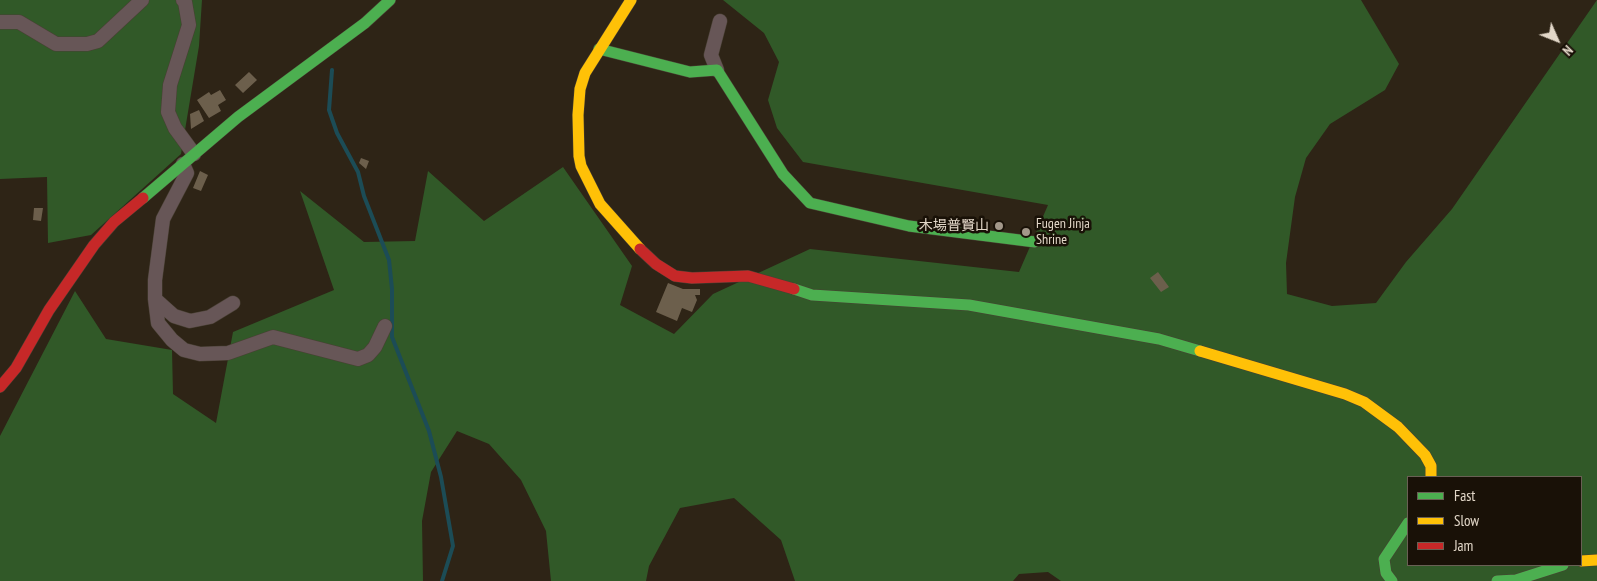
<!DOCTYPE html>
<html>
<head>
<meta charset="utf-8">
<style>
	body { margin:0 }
	#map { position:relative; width:1597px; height:581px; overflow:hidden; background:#2e2416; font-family:"PT Sans Narrow",sans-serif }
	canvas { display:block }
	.legend { position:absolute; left:1407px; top:476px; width:175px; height:90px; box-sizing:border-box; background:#191107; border:1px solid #696054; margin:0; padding:6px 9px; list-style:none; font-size:15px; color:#e2d7c8 }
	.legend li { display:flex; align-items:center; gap:10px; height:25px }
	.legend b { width:25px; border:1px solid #696054 }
	.north { position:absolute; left:1532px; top:15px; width:50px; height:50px; -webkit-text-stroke:4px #191107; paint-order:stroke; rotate:134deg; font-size:14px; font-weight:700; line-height:20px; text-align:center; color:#e2d7c8 }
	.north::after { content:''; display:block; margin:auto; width:18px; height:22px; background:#e2d7c8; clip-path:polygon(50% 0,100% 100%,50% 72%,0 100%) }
</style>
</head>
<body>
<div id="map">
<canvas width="1597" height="581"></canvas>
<ul class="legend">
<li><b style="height:6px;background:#4caf50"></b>Fast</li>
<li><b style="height:6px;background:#ffc107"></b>Slow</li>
<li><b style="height:6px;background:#c62828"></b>Jam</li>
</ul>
<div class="north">N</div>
</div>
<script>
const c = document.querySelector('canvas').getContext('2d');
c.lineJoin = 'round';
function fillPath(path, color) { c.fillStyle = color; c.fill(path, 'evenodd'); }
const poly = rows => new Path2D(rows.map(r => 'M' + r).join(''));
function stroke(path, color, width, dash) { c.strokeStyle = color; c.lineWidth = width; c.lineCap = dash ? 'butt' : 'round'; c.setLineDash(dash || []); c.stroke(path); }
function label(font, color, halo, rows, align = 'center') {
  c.font = font + ' "PT Sans Narrow","Noto Sans JP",sans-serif'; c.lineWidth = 5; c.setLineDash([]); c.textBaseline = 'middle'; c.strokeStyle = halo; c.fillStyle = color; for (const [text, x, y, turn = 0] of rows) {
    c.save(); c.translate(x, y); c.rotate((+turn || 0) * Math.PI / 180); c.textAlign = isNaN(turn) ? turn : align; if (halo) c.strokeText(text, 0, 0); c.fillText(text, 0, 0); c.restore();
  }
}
const forest = poly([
	[0,0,202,0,199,46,181,154,91,235,48,243,47,177,0,179],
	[723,0,1361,0,1399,64,1385,90,1330,124,1306,158,1295,197,1286,263,1287,294,1332,306,1376,303,1406,262,1452,209,1597,0,1597,581,1061,581,1048,572,1019,574,1013,581,795,581,781,540,734,498,680,508,649,566,646,581,551,581,546,531,521,480,489,444,457,431,431,472,422,521,423,581,0,581,0,436,75,291,106,339,172,350,173,394,216,423,233,332,334,290,300,191,364,242,415,241,428,171,484,221,563,167,632,266,620,305,674,334,713,294,810,249,1019,272,1048,205,803,162,777,128,768,100,779,62,764,33],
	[1408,477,1581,477,1581,565,1408,565]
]);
const stream = poly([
	[332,70,329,110,337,133,358,172,364,196,389,260,392,289,392,337,429,431,441,477,453,546,442,581]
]);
const building = poly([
	[249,72,257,80,243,93,235,85],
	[220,90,226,100,218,105,221,111,209,118,197,100,209,92,211,95],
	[199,110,204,121,191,129,190,114],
	[361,158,369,161,366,169,359,163],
	[200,171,208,175,201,191,193,188],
	[34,208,43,208,41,221,33,220],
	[1158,272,1169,287,1161,292,1150,278],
	[668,283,683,289,700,289,700,295,695,295,697,300,692,312,682,308,677,321,656,312]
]);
const street = poly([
	[183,0,185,2,189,25,170,85,168,112,175,128,194,154],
	[0,22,19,22,56,44,87,44,98,41,142,0],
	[717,70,711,55,720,21],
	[183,164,187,173,163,219,155,280,155,299,174,316,190,321,210,317,233,303],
	[155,299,158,323,172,340,184,350,200,354,228,353,273,337,358,359,368,355,375,347,385,326]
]);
const fast = poly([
	[599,49,690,72,717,70,783,174,810,203,909,226,1035,242],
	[143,198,238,117,365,23,390,0],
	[794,289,812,295,969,305,1159,339,1200,351],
	[1392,581,1386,573,1384,559,1408,523],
	[1497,581,1516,580,1563,565]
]);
const slow = poly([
	[631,0,585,73,580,89,578,115,579,156,581,166,600,204,640,249],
	[1200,351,1345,394,1364,402,1398,427,1425,455,1431,466,1431,477],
	[1581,561,1597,560]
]);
const jam = poly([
	[640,249,656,264,675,276,692,278,748,276,794,289],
	[0,387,16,368,49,310,94,245,114,222,143,198]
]);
const markers = [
	[999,226,5,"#a3988a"],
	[1026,232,5,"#a3988a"]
];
const poiNames = [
	["Fugen Jinja",1036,224],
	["Shrine",1036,240],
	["木場普賢山",989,226,"right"]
];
fillPath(forest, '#315928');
stroke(stream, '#1c4c56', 4);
fillPath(building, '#6c5f4c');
stroke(street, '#494034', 15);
stroke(fast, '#494034', 12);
stroke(slow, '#494034', 12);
stroke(jam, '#494034', 12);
stroke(street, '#675657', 14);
stroke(fast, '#4caf50', 11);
stroke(slow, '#ffc107', 11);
stroke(jam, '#c62828', 11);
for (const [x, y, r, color] of markers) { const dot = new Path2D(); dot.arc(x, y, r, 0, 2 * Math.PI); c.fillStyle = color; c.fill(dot); stroke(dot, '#191107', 2); }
label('14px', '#e2d7c8', '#191107', poiNames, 'left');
</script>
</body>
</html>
